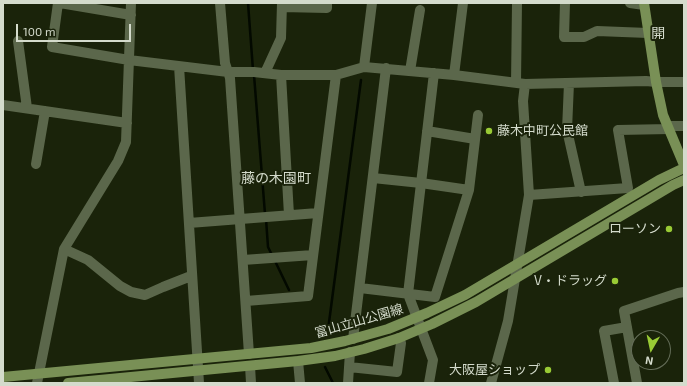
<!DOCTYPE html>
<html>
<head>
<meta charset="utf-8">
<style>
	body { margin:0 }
	#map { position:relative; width:687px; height:386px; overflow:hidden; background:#1a230a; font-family:"Exo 2",sans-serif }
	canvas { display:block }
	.frame { position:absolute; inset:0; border:4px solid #d4dbcc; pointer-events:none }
	.north { position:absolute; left:631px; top:330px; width:40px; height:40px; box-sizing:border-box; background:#1a230a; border:1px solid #646d58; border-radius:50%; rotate:189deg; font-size:11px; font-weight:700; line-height:16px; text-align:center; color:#d4dbcc }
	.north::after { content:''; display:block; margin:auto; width:14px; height:18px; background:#99cb35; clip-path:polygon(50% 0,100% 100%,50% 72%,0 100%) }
	.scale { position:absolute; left:16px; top:24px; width:115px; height:18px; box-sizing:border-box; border:2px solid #d4dbcc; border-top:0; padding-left:5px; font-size:12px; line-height:14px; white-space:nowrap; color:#d4dbcc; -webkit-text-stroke:3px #1a230a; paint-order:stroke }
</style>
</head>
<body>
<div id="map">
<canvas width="687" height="386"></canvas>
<div class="frame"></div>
<div class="north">N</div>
<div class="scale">100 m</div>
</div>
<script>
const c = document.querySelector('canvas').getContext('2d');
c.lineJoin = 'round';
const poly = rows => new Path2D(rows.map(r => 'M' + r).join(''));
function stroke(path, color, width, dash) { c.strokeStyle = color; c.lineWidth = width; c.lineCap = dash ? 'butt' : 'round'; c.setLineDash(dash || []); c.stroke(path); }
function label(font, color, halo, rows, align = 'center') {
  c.font = font + ' "Exo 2","Noto Sans JP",sans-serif'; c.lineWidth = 4; c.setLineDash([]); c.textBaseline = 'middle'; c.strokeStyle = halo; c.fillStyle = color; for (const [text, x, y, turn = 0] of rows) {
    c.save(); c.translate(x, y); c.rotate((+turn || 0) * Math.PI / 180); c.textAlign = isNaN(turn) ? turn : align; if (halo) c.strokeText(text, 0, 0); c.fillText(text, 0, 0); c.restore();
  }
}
const stream = poly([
	[248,3,253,70],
	[254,75,265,214],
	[266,219,268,247,272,255],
	[275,261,289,290],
	[328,330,361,80],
	[325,367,333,383]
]);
const minor = poly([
	[58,3,52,47,129,60,228,72,254,72,281,75,336,75,364,67,454,75,525,84,646,81,656,82,684,82],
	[60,3,131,15],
	[220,3,225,63,230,78,249,354],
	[565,3,564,37,584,37,597,31,648,33],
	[630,3,644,5],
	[282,7,327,8,327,3],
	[18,41,27,108],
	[179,66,199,383],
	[364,67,372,3],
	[410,71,420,10],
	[265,73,281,38,282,3],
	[281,75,289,215],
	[454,75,463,3],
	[516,83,517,3],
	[569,83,567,130,581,192],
	[3,105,127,123],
	[668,126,684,126],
	[427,131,475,139],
	[36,164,45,111],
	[469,190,478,115],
	[529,195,628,188,618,130,669,129],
	[189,223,318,213],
	[64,249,88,260,120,286,131,292,145,295,163,287,191,276],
	[243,260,313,255],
	[360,288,435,297,469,190,421,183,373,178],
	[246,301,308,296,336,75],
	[353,339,386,68],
	[298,361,300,383],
	[250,366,251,383],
	[349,367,397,372,401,343,399,338],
	[37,383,64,249,118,161,126,142,131,3],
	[348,383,350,352],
	[429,383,433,360,408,294,434,73],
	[491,383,508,321,529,195,523,101,525,84],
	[614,383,604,331,627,327],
	[637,383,624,311,678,293,684,292]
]);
const major = poly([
	[644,3,656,82,663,115,684,165],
	[3,377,311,348,345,341,388,329,427,313,465,295,659,180,684,168],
	[68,383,298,361,335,356,364,349,399,338,432,324,476,302,673,185,684,180]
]);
const markers = [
	[489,131,4,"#99cb35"],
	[669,229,4,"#99cb35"],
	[615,281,4,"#99cb35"],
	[548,370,4,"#99cb35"]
];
const poiNames = [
	["藤木中町公民館",497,131,"left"],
	["ローソン",661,229],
	["V・ドラッグ",607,281],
	["大阪屋ショップ",540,370]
];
const streetNames = [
	["富山立山公園線",359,321,-16]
];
const neighbourhoodNames = [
	["開",658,33],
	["藤の木園町",276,178]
];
stroke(stream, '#030900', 2.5);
stroke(minor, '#5b674b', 10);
stroke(major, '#799056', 10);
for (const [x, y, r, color] of markers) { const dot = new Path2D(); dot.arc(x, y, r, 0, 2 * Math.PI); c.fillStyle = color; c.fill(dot); stroke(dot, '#1a230a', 1.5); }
label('13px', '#d4dbcc', '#1a230a', poiNames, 'right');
label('13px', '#d4dbcc', '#1a230a', streetNames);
label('14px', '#d4dbcc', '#1a230a', neighbourhoodNames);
</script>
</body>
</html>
